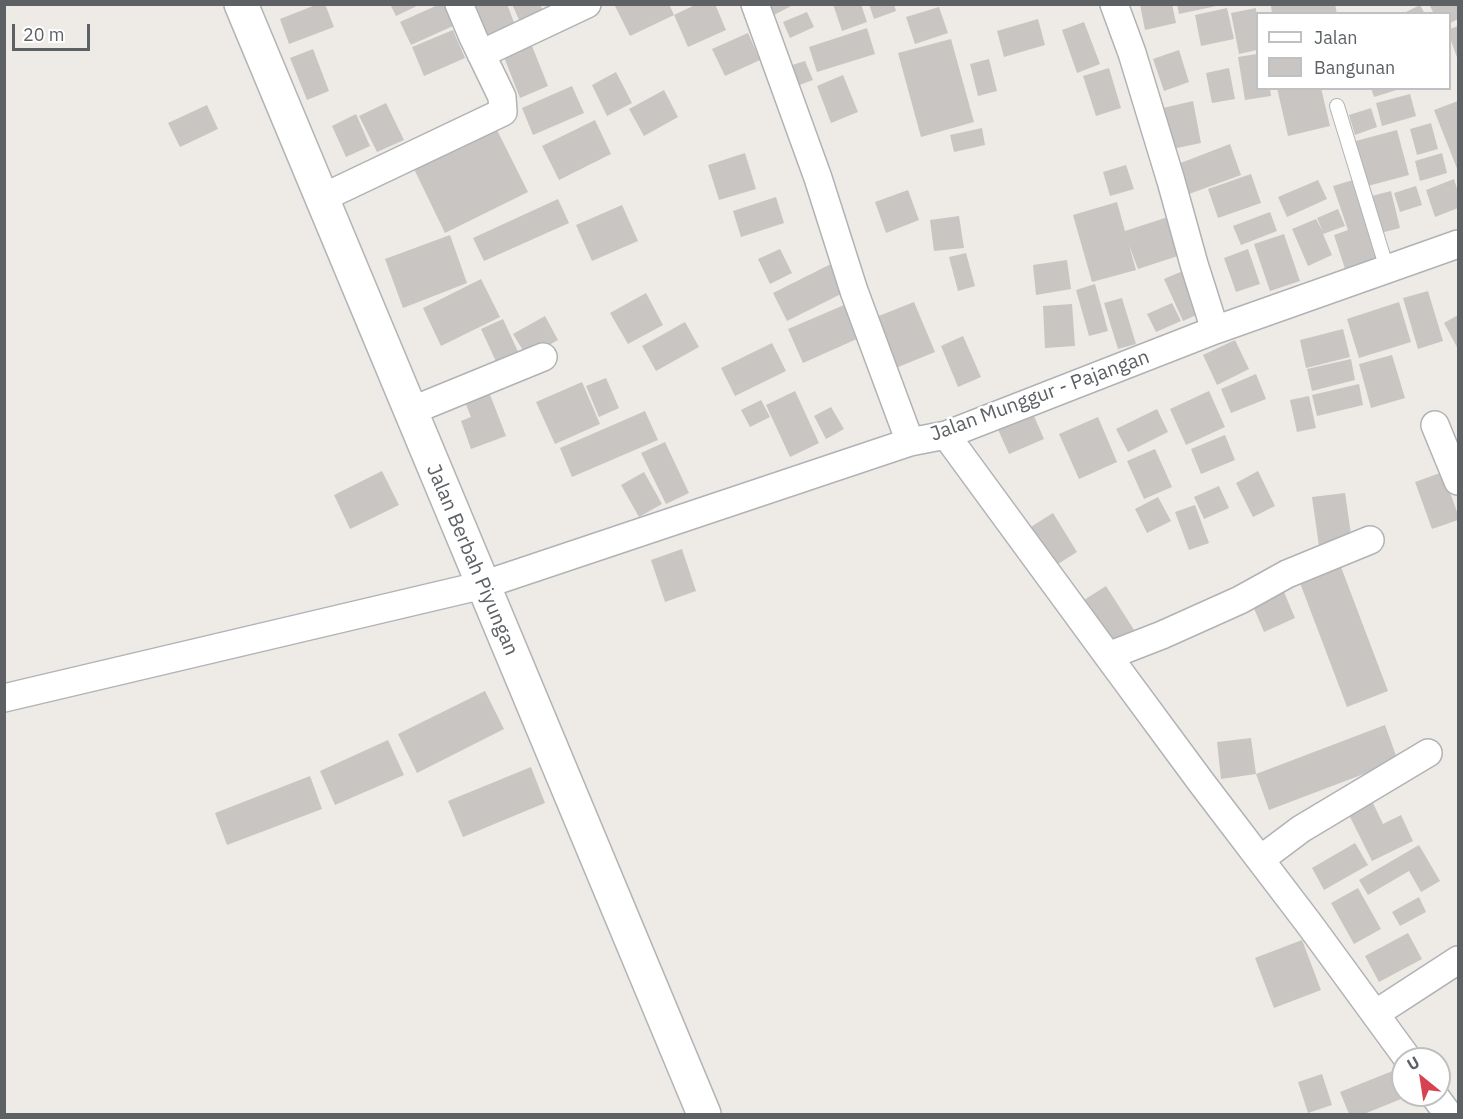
<!DOCTYPE html>
<html>
<head>
<meta charset="utf-8">
<style>
	body { margin:0 }
	#map { position:relative; width:1463px; height:1119px; overflow:hidden; background:#eeeae5; font-family:"IBM Plex Sans",sans-serif }
	canvas { display:block }
	.frame { position:absolute; inset:0; border:6px solid #5d6164; pointer-events:none }
	.legend { position:absolute; left:1256px; top:12px; width:195px; height:78px; box-sizing:border-box; background:#fff; border:2px solid #bec0c1; margin:0; padding:8px 10px; list-style:none; font-size:18px; color:#5d6164 }
	.legend li { display:flex; align-items:center; gap:12px; height:30px }
	.legend b { width:30px; border:2px solid #bec0c1 }
	.north { position:absolute; left:1391px; top:1047px; width:60px; height:60px; box-sizing:border-box; background:#fff; border:2px solid #bec0c1; border-radius:50%; rotate:330deg; font-size:16px; font-weight:700; line-height:24px; text-align:center; color:#5d6164 }
	.north::after { content:''; display:block; margin:auto; width:21px; height:27px; background:#d74251; clip-path:polygon(50% 0,100% 100%,50% 72%,0 100%) }
	.scale { position:absolute; left:12px; top:24px; width:78px; height:27px; box-sizing:border-box; border:3px solid #5d6164; border-top:0; padding-left:8px; font-size:18px; line-height:21px; white-space:nowrap; color:#5d6164; -webkit-text-stroke:4px #fff; paint-order:stroke }
</style>
</head>
<body>
<div id="map">
<canvas width="1463" height="1119"></canvas>
<div class="frame"></div>
<ul class="legend">
<li><b style="height:8px;background:#fff"></b>Jalan</li>
<li><b style="height:16px;background:#c9c5c2"></b>Bangunan</li>
</ul>
<div class="north">U</div>
<div class="scale">20 m</div>
</div>
<script>
const c = document.querySelector('canvas').getContext('2d');
c.lineJoin = 'round';
function fillPath(path, color) { c.fillStyle = color; c.fill(path, 'evenodd'); }
const poly = rows => new Path2D(rows.map(r => 'M' + r).join(''));
function stroke(path, color, width, dash) { c.strokeStyle = color; c.lineWidth = width; c.lineCap = dash ? 'butt' : 'round'; c.setLineDash(dash || []); c.stroke(path); }
function label(font, color, halo, rows, align = 'center') {
  c.font = font + ' "IBM Plex Sans",sans-serif'; c.lineWidth = 5; c.setLineDash([]); c.textBaseline = 'middle'; c.strokeStyle = halo; c.fillStyle = color; for (const [text, x, y, turn = 0] of rows) {
    c.save(); c.translate(x, y); c.rotate((+turn || 0) * Math.PI / 180); c.textAlign = isNaN(turn) ? turn : align; if (halo) c.strokeText(text, 0, 0); c.fillText(text, 0, 0); c.restore();
  }
}
const building = poly([
	[318,4,325,4,334,27,289,44,280,19],
	[390,4,421,4,396,16],
	[440,4,444,4,453,26,411,45,400,22],
	[473,4,507,4,515,25,480,39],
	[512,4,540,4,546,19,523,29],
	[618,4,669,4,674,15,630,36,615,6],
	[697,4,715,4,726,30,688,47,674,15],
	[769,4,795,4,774,15],
	[833,4,861,4,867,22,842,31],
	[869,4,894,4,896,11,874,19],
	[1140,4,1172,4,1176,23,1145,30],
	[1177,4,1221,4,1221,5,1179,14],
	[1281,4,1335,4,1337,14,1272,14,1271,6],
	[1434,4,1458,4,1458,19,1450,23,1450,14,1434,14,1430,6],
	[1420,5,1425,14,1402,14],
	[939,7,948,33,915,44,906,17],
	[1227,8,1234,39,1201,46,1195,15],
	[1256,8,1257,50,1239,54,1231,13],
	[807,12,814,27,790,38,783,22],
	[1038,19,1045,45,1004,57,997,31],
	[1084,22,1100,64,1077,73,1062,30],
	[1458,26,1458,60,1450,38,1450,29],
	[867,28,875,54,817,72,809,47],
	[453,30,465,58,424,76,412,47],
	[748,33,760,60,725,76,712,49],
	[951,39,974,122,921,137,898,53],
	[532,46,548,86,520,98,504,57],
	[313,49,329,91,307,100,290,58],
	[1179,50,1189,82,1164,91,1153,59],
	[1257,54,1257,88,1270,88,1271,96,1245,100,1238,57],
	[989,59,997,91,978,96,970,64],
	[805,61,813,80,794,87,786,67],
	[1109,68,1121,108,1096,116,1083,76],
	[1229,68,1235,99,1212,103,1206,73],
	[616,72,632,103,607,116,592,85],
	[843,75,858,112,831,123,817,86],
	[572,86,584,113,533,135,522,108],
	[1277,88,1321,88,1330,126,1288,136],
	[1371,88,1400,88,1400,89,1374,97],
	[664,90,678,117,644,136,629,109],
	[1410,94,1416,116,1382,126,1376,103],
	[1193,101,1201,143,1172,149,1163,108],
	[1458,101,1458,171,1434,110],
	[386,103,404,140,377,152,359,116],
	[207,105,218,129,180,147,168,123],
	[1371,108,1377,127,1355,135,1349,115],
	[356,114,370,146,346,157,332,126],
	[595,120,611,154,559,180,542,146],
	[1431,123,1438,149,1417,155,1410,129],
	[496,128,528,192,445,233,414,169],
	[982,128,985,145,954,152,950,135],
	[1397,130,1409,175,1364,187,1352,142],
	[1230,144,1241,175,1189,194,1178,164],
	[745,153,756,189,719,200,708,165],
	[1442,153,1447,173,1420,181,1415,161],
	[1126,165,1134,189,1110,196,1103,172],
	[1251,174,1261,203,1218,218,1208,189],
	[1454,179,1458,192,1458,208,1435,217,1426,190],
	[1318,180,1327,199,1287,217,1278,197],
	[1353,180,1381,263,1347,275,1334,235,1348,230,1333,186],
	[1416,186,1422,205,1400,212,1394,193],
	[908,190,919,220,886,233,875,202],
	[1391,191,1400,228,1377,234,1368,197],
	[776,197,784,223,741,237,733,211],
	[558,199,569,223,484,261,473,238],
	[1117,202,1125,231,1171,216,1184,254,1138,269,1129,245,1136,270,1092,282,1073,215],
	[622,205,638,241,592,261,576,225],
	[1338,209,1345,226,1323,234,1332,255,1308,266,1292,229,1316,219,1323,232,1317,218],
	[1270,212,1277,231,1241,245,1233,226],
	[959,216,964,248,934,251,930,220],
	[1284,234,1300,281,1270,291,1254,244],
	[450,235,467,283,403,308,385,259],
	[780,249,792,273,770,284,758,259],
	[1248,249,1260,284,1236,292,1224,258],
	[966,253,975,286,958,291,949,257],
	[1067,260,1071,289,1036,295,1033,265],
	[831,264,845,292,787,321,773,293],
	[1185,270,1203,312,1183,321,1164,279],
	[481,279,500,317,441,346,423,308],
	[1095,284,1108,331,1089,336,1076,290],
	[1428,291,1443,341,1418,349,1403,298],
	[646,293,663,325,628,344,610,313],
	[1122,298,1136,344,1118,349,1104,303],
	[914,302,935,352,886,372,866,321],
	[1399,302,1411,342,1359,358,1347,319],
	[1172,303,1181,321,1156,332,1147,314],
	[1072,304,1075,346,1045,348,1043,306],
	[844,305,859,338,803,363,788,329],
	[1458,315,1458,349,1444,323],
	[545,316,558,340,527,357,513,334],
	[503,319,521,358,499,368,481,329],
	[685,322,699,347,656,371,642,346],
	[1343,329,1350,357,1306,368,1300,340],
	[963,336,981,377,958,387,941,346],
	[1235,340,1249,369,1217,385,1203,355],
	[772,343,786,371,735,396,721,368],
	[1392,355,1405,398,1371,408,1359,364],
	[1351,359,1355,380,1312,391,1307,369],
	[1256,374,1266,399,1231,413,1221,389],
	[606,378,619,408,599,417,586,386],
	[582,382,600,424,555,444,536,402],
	[1359,384,1363,405,1317,416,1312,395],
	[487,387,506,436,471,449,461,421,471,417,463,397],
	[795,391,819,443,790,457,766,405],
	[1209,391,1225,427,1186,445,1170,409],
	[1309,396,1316,428,1297,432,1290,400],
	[761,400,770,417,750,427,741,410],
	[831,407,844,429,826,439,814,416],
	[1031,409,1044,439,1009,454,996,425],
	[1157,409,1168,432,1128,452,1116,429],
	[645,411,658,440,572,477,560,448],
	[1098,417,1117,462,1079,479,1059,434],
	[1225,435,1235,460,1201,474,1191,449],
	[665,442,689,493,666,504,641,453],
	[1155,449,1172,487,1144,499,1127,461],
	[382,471,399,505,350,529,334,495],
	[1258,471,1275,506,1253,517,1236,483],
	[644,472,662,504,639,517,621,485],
	[1443,472,1458,515,1458,520,1432,529,1415,482],
	[1219,486,1229,508,1204,519,1194,497],
	[1345,493,1352,541,1319,546,1312,497],
	[1158,497,1171,521,1147,533,1135,509],
	[1195,505,1209,543,1189,550,1175,512],
	[1053,513,1077,552,1053,567,1029,528],
	[682,549,696,591,665,602,651,560],
	[1341,567,1388,691,1347,707,1300,583],
	[1106,586,1136,633,1114,647,1084,600],
	[1284,592,1295,618,1264,632,1253,606],
	[485,691,504,729,417,773,398,734],
	[1385,725,1398,761,1269,810,1256,774],
	[1251,738,1256,774,1221,779,1217,742],
	[388,740,404,775,335,805,320,771],
	[531,767,545,803,463,837,448,801],
	[310,776,322,809,227,845,215,813],
	[1372,801,1383,824,1401,815,1413,841,1372,861,1348,813],
	[1355,843,1368,865,1324,890,1312,868],
	[1419,845,1440,881,1421,892,1409,871,1368,895,1359,880],
	[1358,888,1381,929,1354,944,1331,903],
	[1419,897,1426,912,1400,926,1392,912],
	[1408,933,1422,959,1379,982,1365,956],
	[1302,940,1321,990,1274,1008,1255,958],
	[1395,1070,1403,1089,1403,1095,1405,1095,1406,1097,1364,1114,1349,1114,1340,1092],
	[1322,1074,1332,1105,1308,1113,1298,1082]
]);
const lane = poly([
	[1337,106,1387,269]
]);
const street = poly([
	[755,4,818,178,854,291,910,442],
	[1114,4,1132,53,1171,181,1194,264,1215,330],
	[481,54,587,4],
	[322,198,503,112,502,97,473,37,459,4],
	[411,411,543,357],
	[1435,425,1458,481],
	[946,435,1108,656,1201,782,1310,925,1408,1059],
	[1108,656,1162,635,1240,600,1287,574,1370,540],
	[4,698,483,585,910,442,946,435,1215,330,1458,244],
	[1261,859,1301,829,1428,753],
	[1375,1014,1458,960],
	[1434,1095,1448,1114]
]);
const secondary = poly([
	[241,4,704,1114]
]);
const streetNames = [
	["Jalan Munggur - Pajangan",1040,396,-20],
	["Jalan Berbah Piyungan",472,560,67]
];
fillPath(building, '#c9c5c2');
stroke(lane, '#b0b3b6', 16);
stroke(street, '#b0b3b6', 30);
stroke(secondary, '#b2b5b8', 36);
stroke(lane, '#fff', 14);
stroke(street, '#fff', 27);
stroke(secondary, '#fff', 33);
label('20px', '#5d6164', '#fff', streetNames);
</script>
</body>
</html>
